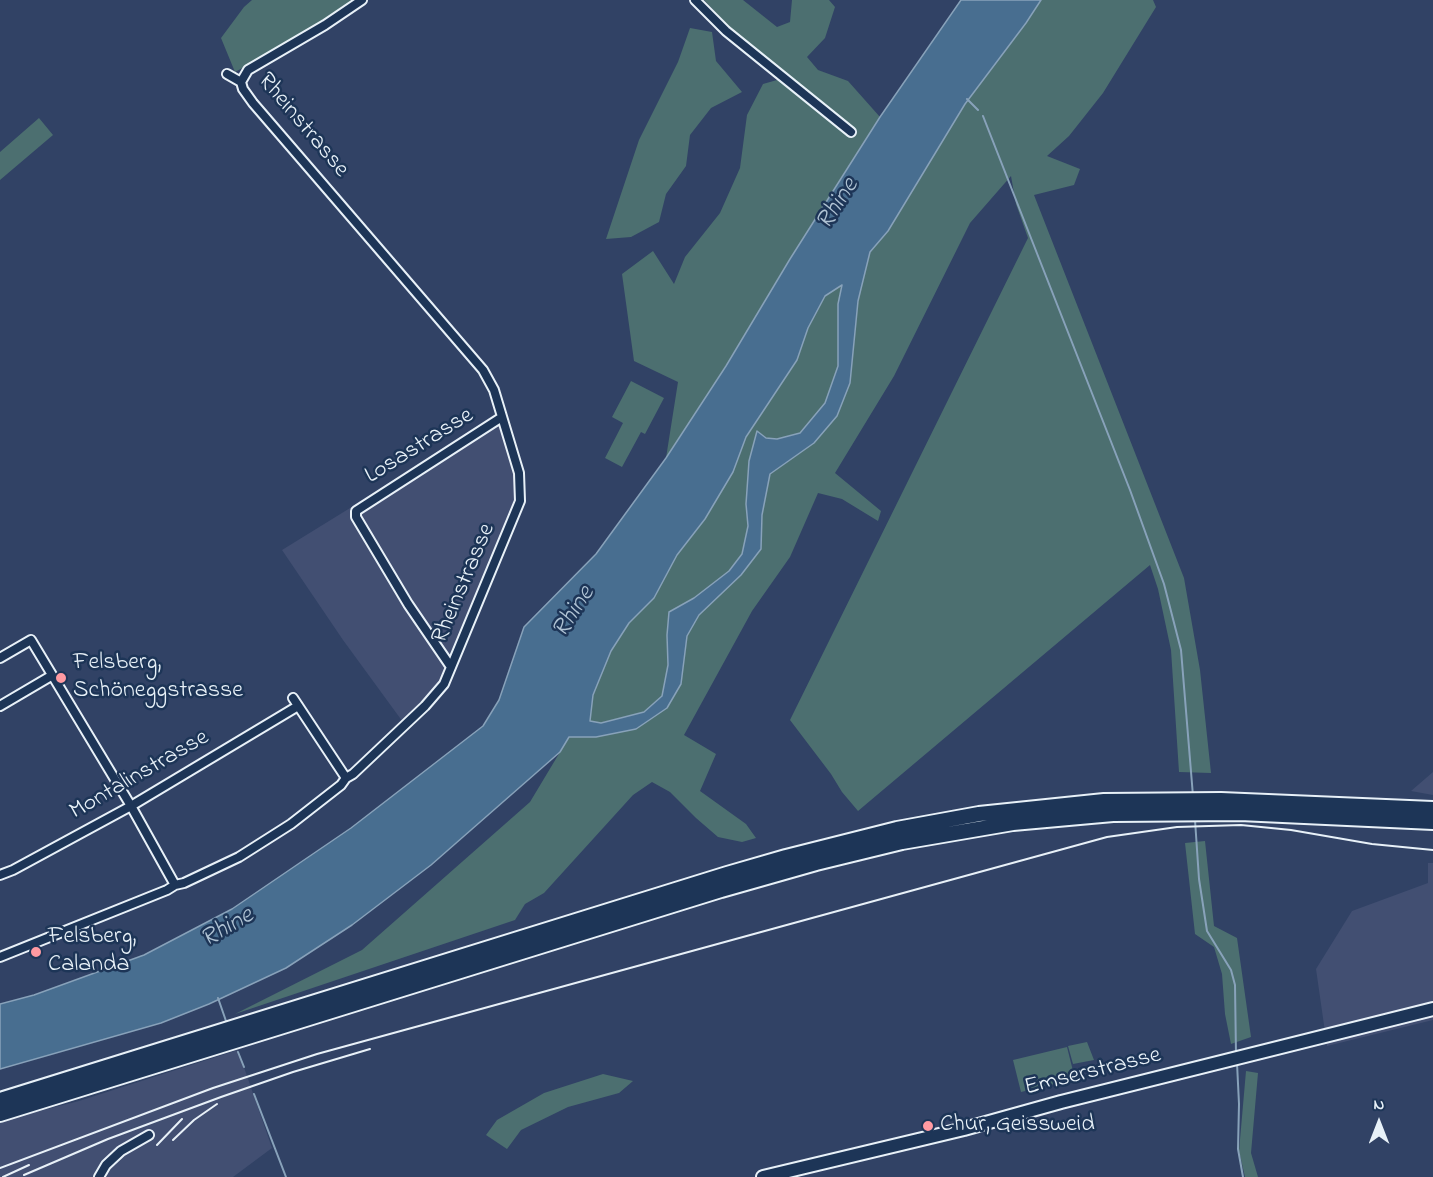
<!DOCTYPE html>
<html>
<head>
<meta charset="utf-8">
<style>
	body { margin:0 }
	#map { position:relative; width:1433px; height:1177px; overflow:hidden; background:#314265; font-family:"Indie Flower",sans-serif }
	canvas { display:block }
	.north { position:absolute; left:1349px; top:1093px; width:60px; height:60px; -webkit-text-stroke:4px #1d3557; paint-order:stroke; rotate:0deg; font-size:16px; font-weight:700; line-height:24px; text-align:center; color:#e8f1f8 }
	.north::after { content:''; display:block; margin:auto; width:21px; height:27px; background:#e8f1f8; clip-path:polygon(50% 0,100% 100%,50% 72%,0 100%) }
</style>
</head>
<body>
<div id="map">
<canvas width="1433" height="1177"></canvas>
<div class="north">N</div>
</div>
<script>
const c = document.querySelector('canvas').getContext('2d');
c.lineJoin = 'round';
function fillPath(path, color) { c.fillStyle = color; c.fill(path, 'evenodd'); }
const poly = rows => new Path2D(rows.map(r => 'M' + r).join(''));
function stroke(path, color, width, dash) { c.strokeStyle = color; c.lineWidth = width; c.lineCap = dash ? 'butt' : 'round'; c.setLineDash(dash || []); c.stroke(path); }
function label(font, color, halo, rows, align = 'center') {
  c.font = font + ' "Indie Flower",sans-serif'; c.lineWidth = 5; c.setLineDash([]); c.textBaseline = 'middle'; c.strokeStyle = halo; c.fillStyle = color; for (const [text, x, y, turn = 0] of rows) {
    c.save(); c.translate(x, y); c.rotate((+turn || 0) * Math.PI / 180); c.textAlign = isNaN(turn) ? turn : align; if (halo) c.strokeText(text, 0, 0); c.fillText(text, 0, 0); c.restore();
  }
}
const built = poly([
	[504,413,524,482,523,502,443,692,408,729,343,640,282,550],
	[1433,772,1433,795,1411,791],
	[1428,863,1433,863,1433,1020,1327,1046,1316,969,1352,911,1428,883],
	[238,1050,272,1148,233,1177,0,1177,0,1121,79,1101]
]);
const green = poly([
	[252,0,365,0,358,6,235,72,221,38,244,7],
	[704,0,743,0,777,27,790,22,792,0,829,0,835,7,825,38,807,57,818,70,848,81,880,117,790,259,726,366,666,458,678,382,634,361,622,274,653,251,674,284,685,257,720,213,740,168,747,115,763,84,784,78,733,31],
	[1041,0,1153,0,1156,7,1103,93,1069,136,1047,156,1080,169,1074,185,1034,195,1184,578,1200,670,1211,773,1179,772,1171,650,1158,589,1150,565,858,811,842,792,831,774,790,720,1028,238,1016,204,1011,176,970,223,894,376,835,473,881,511,878,521,842,499,818,493,790,557,752,611,684,735,716,754,700,791,746,824,756,838,742,842,718,837,696,818,670,792,652,782,633,795,544,893,525,904,515,920,235,1014,362,950,530,802,569,737,596,737,636,729,681,684,687,636,699,615,741,575,761,549,762,515,770,474,814,443,850,383,858,301,870,252,888,231,965,104,1026,23],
	[690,28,712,32,716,61,742,92,711,108,690,135,686,166,666,194,659,222,631,237,606,239,639,140,678,62],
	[39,118,53,135,0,180,0,152],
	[842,284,838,304,838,366,825,403,800,433,777,439,766,438,757,432,746,504,748,526,742,554,729,571,694,598,669,612,667,635,668,665,662,696,644,712,600,723,590,721,593,695,611,651,629,623,654,598,677,555,705,519,746,437,797,360,808,328,825,296],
	[631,381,664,398,645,434,641,432,622,467,605,458,623,423,612,417],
	[1205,841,1214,926,1237,938,1251,1037,1231,1044,1225,1014,1222,974,1214,947,1195,934,1185,843],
	[1087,1042,1094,1060,1073,1064,1068,1046],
	[1067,1047,1075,1079,1021,1092,1013,1060],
	[1246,1071,1258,1073,1251,1153,1258,1177,1245,1177,1239,1151],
	[603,1074,633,1081,619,1093,568,1107,521,1130,507,1149,486,1135,497,1120,544,1093]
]);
const water = poly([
	[961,0,1041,0,1026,23,965,104,888,231,870,252,858,301,850,383,837,416,814,443,770,474,762,515,761,549,741,575,699,615,687,636,681,684,667,708,636,729,596,737,569,737,560,752,431,865,352,925,286,968,209,1004,161,1023,0,1069,0,1004,34,995,144,955,232,909,351,828,483,726,499,700,524,627,596,554,666,458,726,366,790,259,880,117,961,0],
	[842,285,838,304,838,366,825,403,800,433,777,439,766,438,757,431,749,461,746,504,748,526,742,554,729,571,694,598,669,612,667,635,668,665,662,696,644,712,601,723,590,721,593,695,611,651,629,623,654,598,677,555,705,519,733,472,746,437,797,360,808,328,825,296,842,285]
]);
const stream = poly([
	[967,99,978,110],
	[983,116,1130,490,1164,584,1181,650,1193,796],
	[1195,820,1199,879,1207,931,1231,970,1235,985,1236,1055],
	[218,998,226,1021],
	[238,1052,244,1067],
	[1237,1063,1239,1104,1238,1149,1243,1177],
	[254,1094,286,1177]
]);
const minor = poly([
	[695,0,726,31,851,132],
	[241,82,248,70,325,25,362,0],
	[0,658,31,640,131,806,175,885],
	[451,667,408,604,356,517,356,511,502,417],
	[293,698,346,778],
	[0,706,51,676],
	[0,875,13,870,131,806,298,706],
	[0,957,167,890,175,885,184,883,239,857,291,824,341,785,346,778,353,774,425,706,444,684,520,501,519,473,494,390,483,370,253,103,243,89,241,82,227,74],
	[99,1177,106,1165,121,1151,149,1135]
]);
const primary = poly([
	[763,1177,964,1129,1061,1102,1433,1009]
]);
const motorway = poly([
	[0,1100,727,874,786,857,897,829,979,814,1104,801,1221,800,1433,809],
	[0,1114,721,890,816,863,902,842,1013,823,1113,814,1240,813,1433,822]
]);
const rail = poly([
	[173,1140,194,1120,217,1104],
	[157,1145,182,1119],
	[0,1168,213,1088,317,1054,1107,837,1177,827,1241,825,1291,830,1372,844,1433,850],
	[24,1175,108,1139,221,1097,293,1072,370,1049],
	[3,1177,29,1165]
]);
const markers = [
	[61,678,6,"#ff9aa2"],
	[36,952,6,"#ff9aa2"],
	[928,1126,6,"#ff9aa2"]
];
const streetNames = [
	["Rheinstrasse",302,126,50],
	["Losastrasse",420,447,-32],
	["Rheinstrasse",465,584,-67],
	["Montalinstrasse",140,776,-30],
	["Emserstrasse",1093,1073,-14]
];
const poiNames = [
	["Felsberg,",73,664],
	["Schöneggstrasse",73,692],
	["Felsberg,",48,938],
	["Calanda",48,966],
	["Chur, Geissweid",940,1126]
];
const waterNames = [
	["Rhine",839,205,-57],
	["Rhine",575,613,-57],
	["Rhine",228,929,-30]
];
fillPath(built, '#424f72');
fillPath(green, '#4c6f70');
fillPath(water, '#486e90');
stroke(water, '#88a2ba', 1.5);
stroke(stream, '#88a2ba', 2);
stroke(minor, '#e8f1f8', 12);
stroke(primary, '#e8f1f8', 16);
stroke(motorway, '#e8f1f8', 18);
stroke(minor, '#1d3557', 8);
stroke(primary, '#1d3557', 12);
stroke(motorway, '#1d3557', 14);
stroke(rail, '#e8f1f8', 2);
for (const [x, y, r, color] of markers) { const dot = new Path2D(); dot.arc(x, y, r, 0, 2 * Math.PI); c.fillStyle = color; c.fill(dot); stroke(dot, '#1d3557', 2); }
label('24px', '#e8f1f8', '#1d3557', streetNames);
label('24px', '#e8f1f8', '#1d3557', poiNames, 'left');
label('italic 26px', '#b0c3d4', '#1d3557', waterNames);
</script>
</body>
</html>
